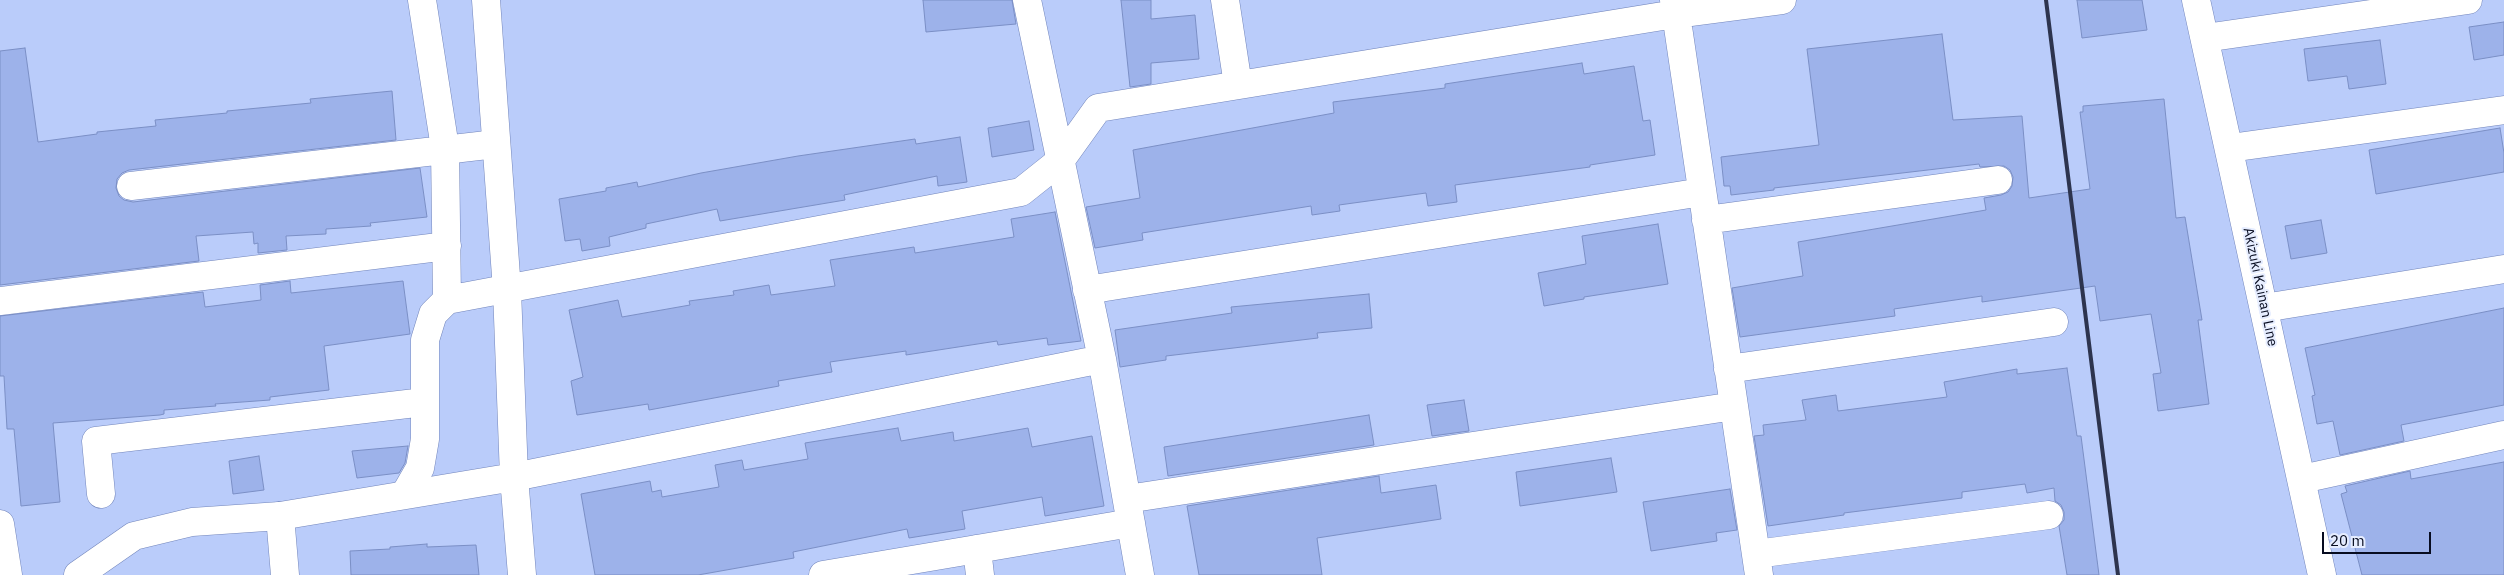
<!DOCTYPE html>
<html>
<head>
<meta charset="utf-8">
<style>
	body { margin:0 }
	#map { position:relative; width:2504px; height:575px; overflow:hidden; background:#baccfa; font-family:"IBM Plex Sans",sans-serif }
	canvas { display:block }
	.scale { position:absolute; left:2322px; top:532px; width:109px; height:22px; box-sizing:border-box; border:2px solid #070c20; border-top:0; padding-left:6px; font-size:15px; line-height:18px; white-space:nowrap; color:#070c20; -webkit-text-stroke:4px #e6edff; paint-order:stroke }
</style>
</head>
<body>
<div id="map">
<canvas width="2504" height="575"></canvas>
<div class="scale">20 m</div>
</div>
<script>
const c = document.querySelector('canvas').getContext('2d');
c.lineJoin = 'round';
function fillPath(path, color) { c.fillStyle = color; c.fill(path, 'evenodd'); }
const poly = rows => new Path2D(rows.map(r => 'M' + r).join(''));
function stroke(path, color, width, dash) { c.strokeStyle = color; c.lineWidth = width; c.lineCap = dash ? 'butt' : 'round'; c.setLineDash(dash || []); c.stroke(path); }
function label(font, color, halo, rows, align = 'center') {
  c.font = font + ' "IBM Plex Sans",sans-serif'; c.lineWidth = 4; c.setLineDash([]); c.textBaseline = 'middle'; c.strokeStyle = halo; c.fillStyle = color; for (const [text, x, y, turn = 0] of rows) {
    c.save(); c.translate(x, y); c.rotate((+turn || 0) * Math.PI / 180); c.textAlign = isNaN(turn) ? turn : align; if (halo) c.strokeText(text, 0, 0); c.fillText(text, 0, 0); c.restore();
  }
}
const building = poly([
	[923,0,1012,0,1016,24,926,32,923,0],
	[1121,0,1151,0,1151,19,1195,15,1199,59,1151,63,1151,84,1130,87,1121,0],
	[2077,0,2142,0,2147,30,2082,38,2077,0],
	[2504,22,2504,55,2474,60,2469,27,2504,22],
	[1942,34,1953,120,2022,116,2029,198,2090,189,2080,112,2083,112,2083,106,2164,99,2176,218,2185,217,2202,320,2198,320,2209,404,2158,411,2153,374,2161,373,2151,314,2100,321,2095,286,1982,302,1982,296,1894,309,1895,316,1740,337,1732,288,1803,276,1798,242,1986,210,1984,198,2001,195,2008,192,2012,186,2013,177,2010,170,2004,166,1980,167,1979,164,1774,188,1774,190,1731,195,1730,186,1724,186,1721,157,1819,145,1807,49,1942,34],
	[2380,40,2386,84,2349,89,2347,76,2308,81,2304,49,2380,40],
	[25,48,38,142,97,134,97,132,156,126,155,120,227,113,227,111,311,103,310,99,392,91,396,140,129,170,122,173,117,179,116,188,119,196,124,200,133,202,420,168,427,217,370,223,371,226,326,229,326,234,286,236,287,250,258,253,258,243,254,244,253,232,196,236,199,261,0,285,0,51,25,48],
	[1582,63,1584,74,1634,66,1643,121,1650,120,1655,155,1590,165,1590,167,1455,185,1457,202,1428,206,1426,193,1339,205,1340,211,1312,215,1311,206,1142,233,1143,240,1095,248,1086,207,1140,198,1133,150,1334,113,1333,102,1445,88,1445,84,1582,63],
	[1029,121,1034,150,992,157,988,128,1029,121],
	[2500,128,2504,153,2504,172,2376,194,2369,150,2500,128],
	[960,137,967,182,938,186,937,176,844,195,845,200,720,221,717,209,646,224,646,228,609,237,610,246,582,251,580,239,565,241,559,199,606,191,606,188,637,182,638,187,701,173,798,156,915,139,916,144,960,137],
	[1055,212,1081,341,1048,345,1047,338,998,345,997,341,906,355,906,351,830,362,832,372,778,381,779,386,649,410,648,404,577,415,571,381,583,377,569,310,618,300,622,317,690,305,689,301,734,295,733,291,769,285,771,295,835,286,830,260,914,247,915,253,1014,237,1011,219,1055,212],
	[2321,220,2327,253,2291,259,2285,226,2321,220],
	[1658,224,1668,284,1584,297,1584,299,1544,306,1538,273,1586,264,1582,236,1658,224],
	[290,281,291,293,403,281,410,334,324,346,329,390,270,397,270,400,215,404,216,406,164,410,164,414,160,415,53,423,60,502,21,506,14,429,7,429,4,376,0,376,0,316,203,292,205,307,261,300,260,285,290,281],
	[1369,294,1372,328,1317,333,1318,338,1166,356,1166,360,1120,367,1115,330,1232,313,1231,307,1369,294],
	[2504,308,2504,405,2401,425,2404,441,2340,455,2333,421,2317,424,2312,396,2315,395,2305,348,2504,308],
	[2067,368,2077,436,2081,436,2099,575,2067,575,2059,526,2064,520,2064,512,2061,505,2055,501,2054,488,2027,493,2025,484,1962,492,1962,498,1844,513,1844,515,1768,526,1754,436,1764,435,1763,425,1806,420,1802,400,1836,395,1838,411,1947,397,1944,382,2017,369,2017,374,2067,368],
	[1464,400,1469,431,1432,436,1427,405,1464,400],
	[1369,415,1374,445,1168,476,1164,447,1369,415],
	[898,428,901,441,953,432,954,441,1028,428,1032,447,1092,436,1104,506,1045,516,1042,497,962,511,965,529,909,538,907,529,793,552,794,558,698,575,595,575,581,494,650,481,652,492,661,490,662,497,719,487,715,465,742,460,744,470,808,459,805,443,898,428],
	[408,446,405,463,399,473,357,478,352,451,408,446],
	[259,456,264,490,233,494,229,461,259,456],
	[1611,458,1617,492,1520,506,1516,472,1611,458],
	[2504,462,2504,575,2362,575,2341,494,2347,492,2345,486,2410,471,2411,479,2504,462],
	[1379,476,1381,493,1436,485,1441,519,1317,538,1322,575,1199,575,1187,506,1379,476],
	[1730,489,1737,530,1716,533,1717,541,1651,551,1643,502,1730,489],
	[427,544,427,547,476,545,479,575,351,575,350,551,390,549,390,547,427,544]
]);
const minor = poly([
	[422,0,445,148,447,300,1021,192,1060,161,1098,108,1675,14,1782,0],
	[1027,0,1102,359,1140,575],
	[1225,0,1238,85],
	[1674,0,1759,575],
	[2205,38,2468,0],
	[2230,148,2504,110],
	[131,186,496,144],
	[1706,220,1998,180],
	[1087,290,1702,192],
	[0,301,447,246],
	[2264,308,2504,269],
	[1728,369,2054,322],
	[514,477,1102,359],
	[2302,479,2504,435],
	[101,494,96,441,424,402],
	[405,494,420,468,425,439,425,340,433,314,447,300],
	[1127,499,1734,406],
	[280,516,285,575],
	[0,524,8,575],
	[977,549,980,575],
	[1756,554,2049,515],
	[823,575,1131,523]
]);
const tertiary = poly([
	[486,0,507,290,514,477,522,575],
	[78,575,134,536,192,522,280,516,514,477]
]);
const secondary = poly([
	[2196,0,2322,575]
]);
const rail = poly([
	[2046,0,2118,575]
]);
const streetNames = [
	["Akizuki Kainan Line",2260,287,78]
];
fillPath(building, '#9db2ea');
stroke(building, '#7b8fc5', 1);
stroke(minor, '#7285bb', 29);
stroke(tertiary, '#7285bb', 29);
stroke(secondary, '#7285bb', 29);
stroke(minor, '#fff', 28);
stroke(tertiary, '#fff', 28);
stroke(secondary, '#fff', 28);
stroke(rail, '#2d344e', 4);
label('14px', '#070c20', '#e6edff', streetNames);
</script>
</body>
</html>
